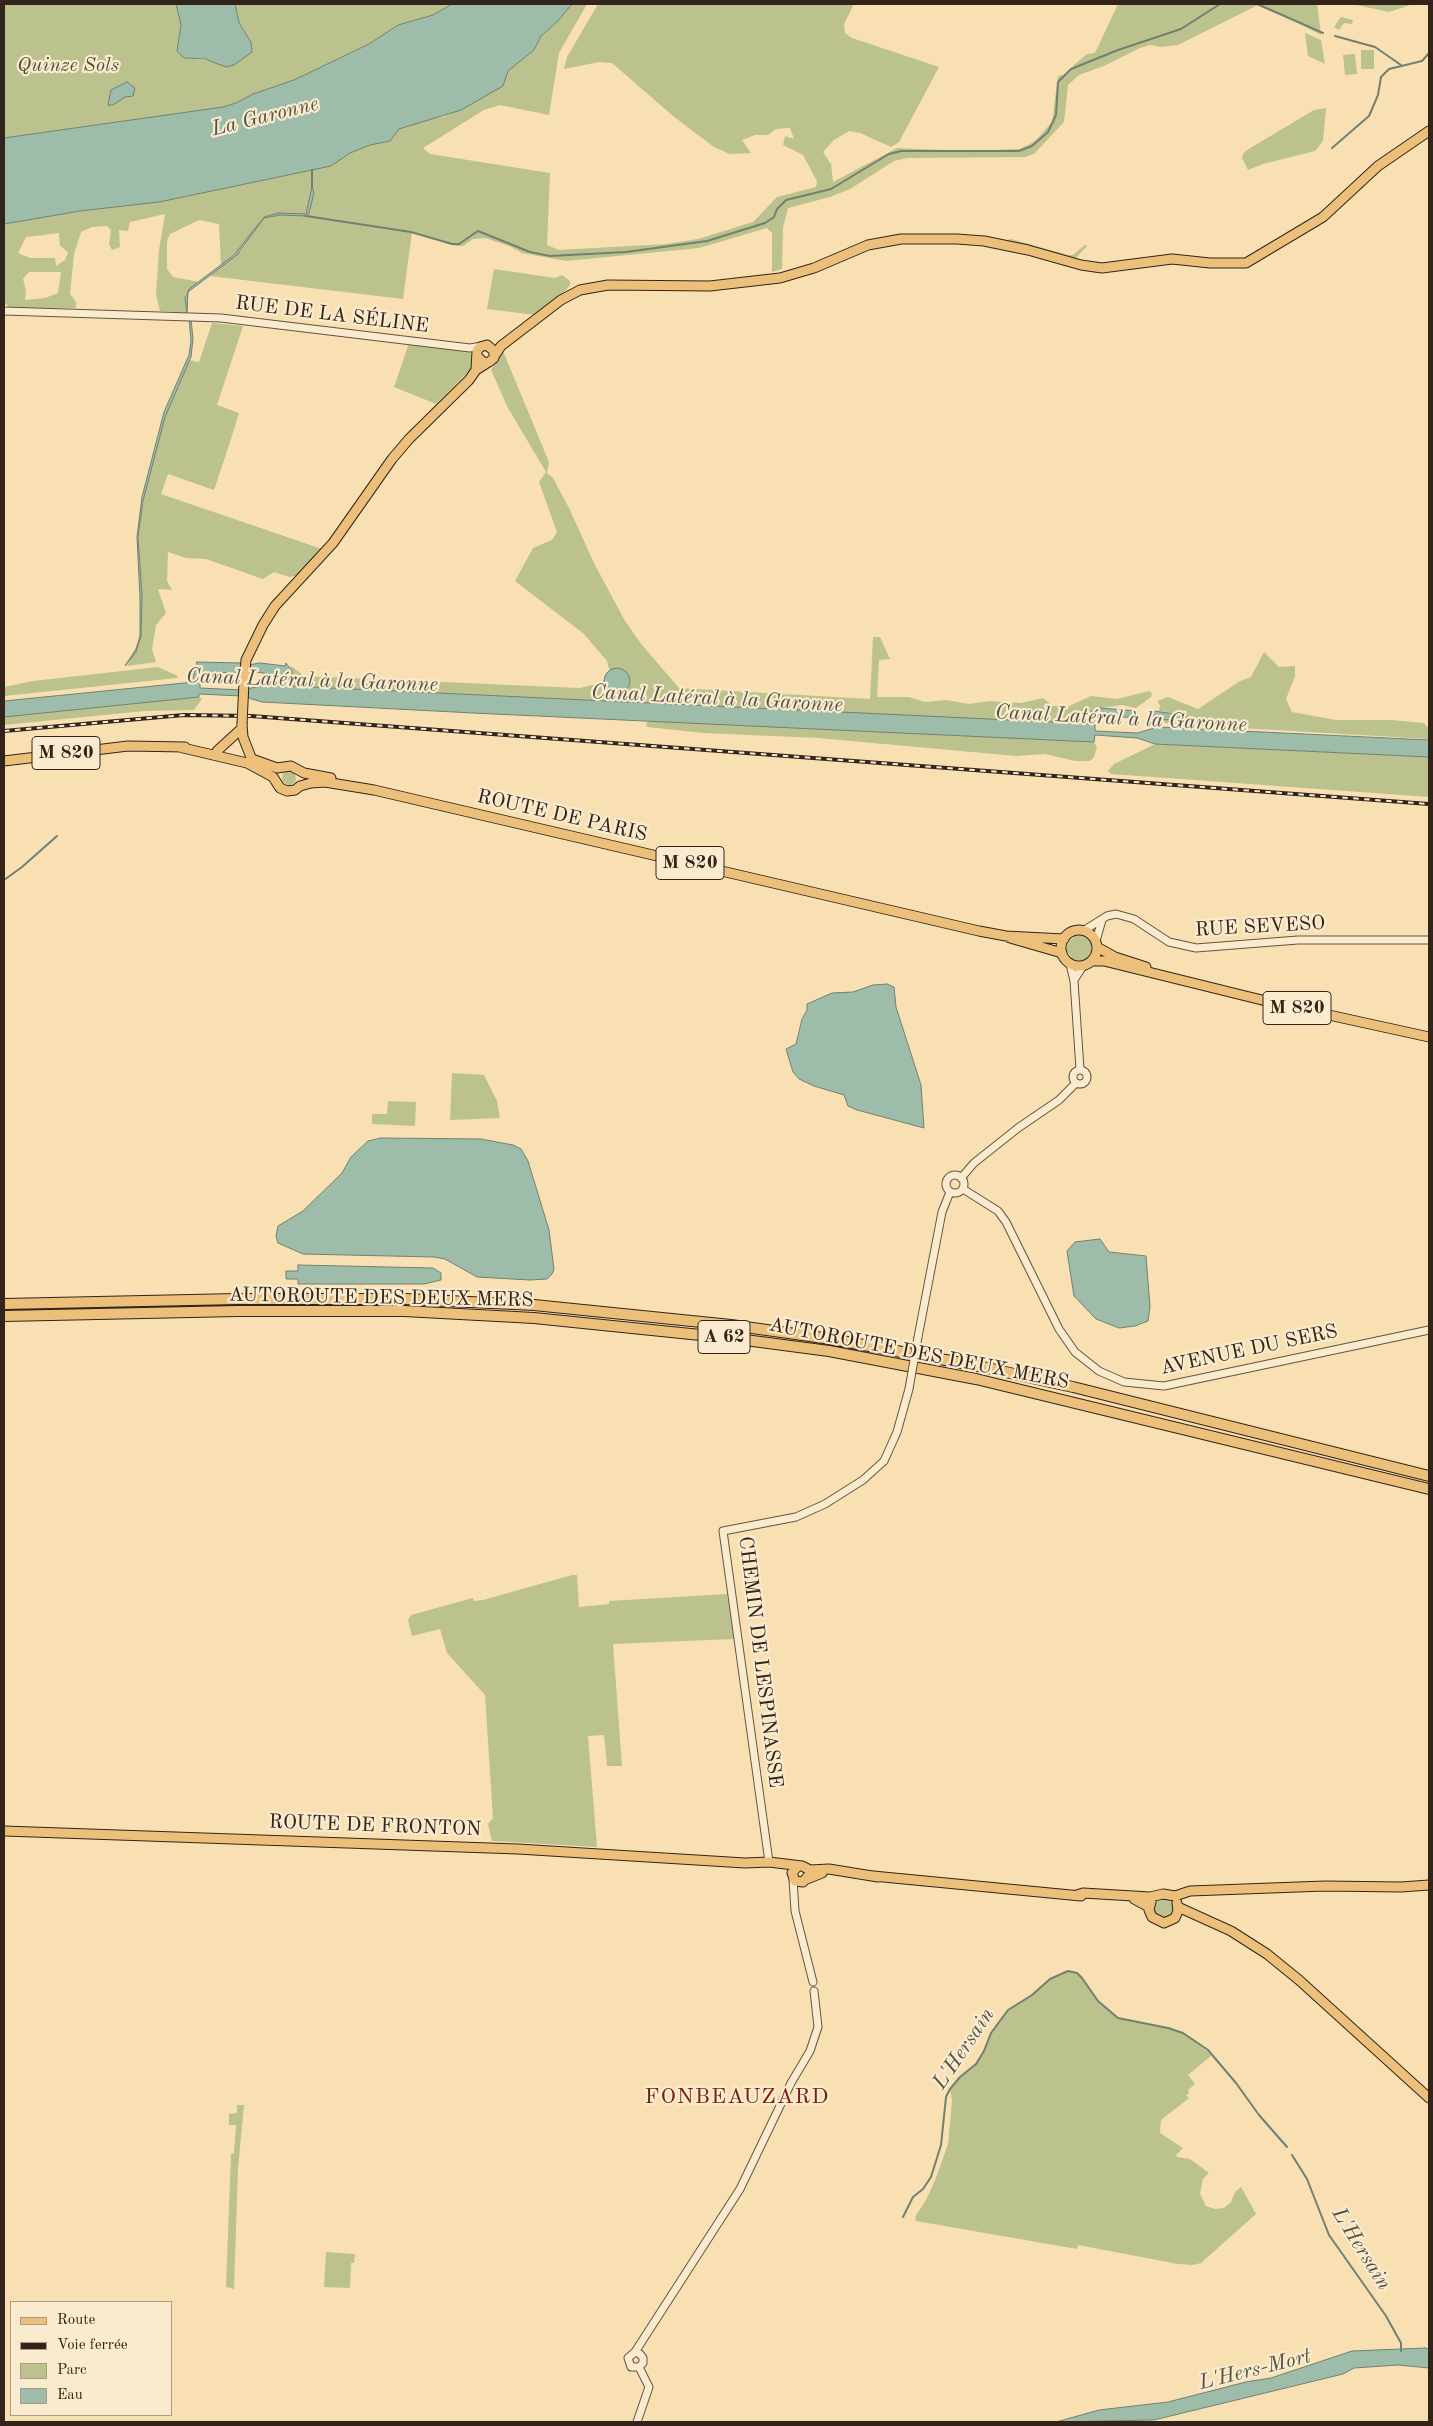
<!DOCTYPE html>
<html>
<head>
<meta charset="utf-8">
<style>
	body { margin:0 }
	#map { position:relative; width:1433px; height:2426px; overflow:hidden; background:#f8e0b3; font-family:"Old Standard TT",serif }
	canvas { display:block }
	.frame { position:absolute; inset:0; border:5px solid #32241b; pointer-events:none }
	.legend { position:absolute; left:10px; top:2301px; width:162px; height:115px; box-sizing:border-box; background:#faebce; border:1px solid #aa9b86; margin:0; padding:6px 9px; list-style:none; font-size:15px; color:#32241b }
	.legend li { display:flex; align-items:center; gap:10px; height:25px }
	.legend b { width:25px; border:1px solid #aa9b86 }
</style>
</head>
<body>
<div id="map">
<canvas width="1433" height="2426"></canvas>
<div class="frame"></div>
<ul class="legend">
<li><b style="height:6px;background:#ecc07a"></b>Route</li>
<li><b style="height:6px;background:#32241b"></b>Voie ferrée</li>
<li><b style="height:14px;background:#bcc28d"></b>Parc</li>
<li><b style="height:14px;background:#9dbdaa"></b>Eau</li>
</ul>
</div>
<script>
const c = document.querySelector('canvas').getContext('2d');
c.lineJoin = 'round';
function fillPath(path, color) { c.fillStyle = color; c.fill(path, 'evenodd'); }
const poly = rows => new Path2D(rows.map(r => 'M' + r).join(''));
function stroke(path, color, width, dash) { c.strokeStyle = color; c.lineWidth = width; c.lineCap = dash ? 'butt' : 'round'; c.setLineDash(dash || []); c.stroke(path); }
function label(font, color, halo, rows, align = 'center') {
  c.font = font + ' "Old Standard TT",serif'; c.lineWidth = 4.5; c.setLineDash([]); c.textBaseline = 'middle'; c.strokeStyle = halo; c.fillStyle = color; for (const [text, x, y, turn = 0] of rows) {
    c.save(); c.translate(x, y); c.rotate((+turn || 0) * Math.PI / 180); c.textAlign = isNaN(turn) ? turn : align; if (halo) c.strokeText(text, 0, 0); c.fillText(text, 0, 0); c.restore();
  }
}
const green = poly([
	[4,4,176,4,181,25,177,51,184,58,213,61,251,42,239,23,235,4,452,4,433,15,398,25,369,44,294,80,253,94,236,103,223,107,4,138],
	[572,4,587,4,559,53,549,115,500,105,484,110,423,148,430,154,550,173,547,245,559,250,666,244,698,239,753,222,777,197,816,187,817,181,803,155,783,145,785,136,794,139,790,128,776,129,768,135,755,135,742,140,751,153,730,154,714,147,673,116,612,63,599,62,564,69,567,57,598,4,854,4,844,24,845,33,852,38,939,67,899,142,891,147,860,133,849,131,834,140,823,152,831,164,833,182,897,148,969,151,1019,149,1030,144,1038,138,1052,122,1058,76,1068,74,1074,65,1087,54,1095,53,1118,4,1317,4,1321,35,1293,20,1258,5,1178,45,1160,47,1150,45,1140,48,1104,66,1079,75,1068,85,1064,122,1035,153,1026,157,907,158,894,161,850,189,830,197,788,208,783,228,782,269,772,272,772,233,767,228,699,248,566,261,522,253,509,246,485,238,473,239,463,246,456,246,412,232,403,299,210,276,241,251,264,218,280,215,306,216,309,213,314,193,312,188,306,214,278,213,263,217,243,246,221,266,219,224,199,220,170,234,167,241,167,269,173,277,199,282,185,294,187,313,160,311,156,295,159,250,165,214,130,222,128,231,119,230,120,247,112,250,109,244,111,230,107,226,92,227,81,232,74,254,70,294,76,302,76,308,10,308,4,302,4,224,80,211,159,202,331,166,350,153,370,145,390,141,399,129,430,118,443,117,503,86,508,71,534,50,541,36,558,21],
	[59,233,60,246,68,252,65,260,56,266,55,258,30,258,18,253,26,237],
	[29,272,61,272,58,293,45,298,25,300,26,290,23,279],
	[1352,4,1413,4,1389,12],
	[1341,17,1353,20,1352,24,1344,23,1339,30,1334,27],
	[1305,33,1321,40,1325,64,1308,56],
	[1361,50,1374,50,1374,69,1361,69],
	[1355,54,1357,74,1345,75,1343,55],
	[1326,108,1323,141,1315,151,1263,164,1248,170,1242,158,1243,154,1247,150,1314,110],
	[1011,239,1068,255,1073,255,1085,245,1087,246,1075,259,1002,241],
	[494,269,555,278,562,275,570,281,570,285,566,290,536,315,487,309],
	[212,323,243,326,217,405,239,413,232,436,214,490,168,474,161,494,322,549,299,575,290,577,274,572,263,579,206,559,186,558,168,552,167,581,172,590,158,589,166,613,156,625,152,649,156,662,127,666,140,641,142,595,138,533,147,481,167,411,189,360,199,362],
	[409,343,461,349,469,352,473,356,474,363,470,370,436,404,394,387],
	[503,351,549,462,547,473,553,478,569,508,594,563,625,621,642,645,679,688,870,699,873,637,880,637,890,659,879,660,877,697,909,697,925,702,946,700,969,704,989,701,1021,703,1043,698,1053,706,1069,706,1091,696,1117,699,1149,691,1152,693,1151,697,1136,708,1122,705,1093,709,1082,717,1080,724,289,686,289,682,292,682,292,671,290,665,304,676,580,688,601,683,610,673,607,661,584,634,515,581,533,548,552,540,557,532,539,482,546,472,508,408,491,370],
	[1264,652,1279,667,1295,666,1295,676,1286,699,1292,712,1336,720,1391,720,1424,723,1429,729,1429,739,1189,725,1188,718,1175,713,1159,711,1160,705,1157,701,1168,697,1198,709,1240,681,1251,677],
	[158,667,178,676,177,678,4,696,4,687,33,681],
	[199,697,202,699,194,710,145,711,4,725,4,717],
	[1149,719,1173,720,1178,722,1178,724,1149,722],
	[654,721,1094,742,1097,747,1094,757,1090,761,1075,761,1045,754,1016,756,818,738,704,733,647,727,646,723],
	[1155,744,1429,757,1429,797,1111,774,1108,771,1114,764],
	'282 778a7 7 0 1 1 14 0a7 7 0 1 1-14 0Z',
	[1077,935,1087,937,1092,946,1090,956,1082,961,1073,959,1066,950,1069,941],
	[452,1073,484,1075,497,1101,500,1118,450,1120],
	[388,1101,416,1102,415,1126,372,1124,372,1114,387,1114],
	[572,1575,577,1575,579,1607,609,1604,609,1601,727,1594,734,1639,613,1644,622,1766,607,1766,604,1735,588,1736,597,1847,492,1841,488,1824,493,1818,485,1695,447,1653,440,1629,412,1636,408,1620,411,1615,473,1598,474,1601,483,1600],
	'1154 1908a10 10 0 1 1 20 0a10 10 0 1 1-20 0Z',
	[1068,1971,1077,1973,1082,1978,1098,2001,1118,2018,1168,2028,1183,2033,1212,2055,1188,2075,1195,2084,1188,2090,1189,2093,1186,2095,1189,2098,1161,2120,1160,2133,1183,2148,1176,2155,1177,2157,1190,2159,1209,2173,1203,2179,1200,2194,1206,2206,1215,2209,1224,2208,1231,2202,1235,2192,1241,2187,1256,2214,1201,2263,1193,2265,1178,2264,1078,2245,1077,2249,916,2221,915,2217,926,2200,936,2178,948,2144,952,2100,950,2089,960,2077,976,2064,984,2051,991,2033,1008,2010,1032,1995,1050,1979],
	[237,2105,244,2105,238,2169,234,2289,226,2287,231,2154,234,2153,236,2125,229,2125,229,2114,237,2113],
	[326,2252,355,2254,354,2263,351,2263,350,2288,324,2287]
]);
const water = poly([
	[176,4,235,4,239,23,251,42,252,52,234,65,226,67,205,59,184,58,177,51,181,25,176,4],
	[452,4,572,4,558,21,541,36,534,50,508,71,503,86,461,110,399,129,390,141,370,145,350,153,331,166,159,202,80,211,4,224,4,138,223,107,236,103,253,94,294,80,369,44,398,25,433,15,452,4],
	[127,82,135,88,133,96,125,97,113,105,108,105,111,90,127,82],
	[312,187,314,193,309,213,306,216,280,215,264,218,237,255,188,292,187,313,185,298,189,289,234,255,264,217,278,213,306,214,312,187],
	[189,319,191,319,193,339,191,357,165,417,143,501,138,537,142,595,141,636,136,652,125,666,136,649,140,636,140,597,137,537,142,497,164,412,189,355,191,341,189,319],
	[197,662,241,663,242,666,260,663,285,666,286,663,292,671,292,682,289,682,289,686,1095,724,1095,731,1137,733,1158,727,1429,740,1429,757,1155,744,1137,738,1095,735,1094,742,473,713,262,702,242,696,199,694,199,697,4,717,4,701,194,682,193,677,197,662],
	[242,670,277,675,281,677,282,682,285,682,285,686,265,685,242,690,200,688,200,681,206,672,242,673,242,670],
	'604 681a13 13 0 1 1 26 0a13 13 0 1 1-26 0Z',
	[1100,708,1137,711,1136,718,1111,716,1104,717,1099,721,1089,720,1091,711,1100,708],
	[1153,711,1184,715,1188,718,1189,725,1178,724,1178,722,1173,720,1149,719,1153,716,1153,711],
	[887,984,894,987,896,1007,921,1085,924,1128,857,1110,848,1106,844,1095,814,1086,799,1079,793,1072,786,1049,796,1044,802,1019,807,1010,807,1004,832,993,853,992,873,985,887,984],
	[381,1138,481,1139,513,1145,521,1149,528,1161,549,1230,554,1269,552,1274,547,1279,530,1280,477,1277,445,1259,434,1257,303,1254,278,1243,276,1236,278,1226,303,1211,342,1173,351,1157,368,1141,381,1138],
	[1100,1239,1109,1252,1146,1256,1150,1307,1148,1321,1135,1326,1119,1328,1096,1319,1074,1296,1067,1251,1075,1242,1100,1239],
	[298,1265,433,1268,441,1273,441,1280,424,1284,298,1284,298,1279,286,1279,286,1271,298,1271,298,1265],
	[1425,2348,1429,2349,1429,2368,1398,2365,1354,2368,1343,2374,1154,2420,1056,2422,1099,2410,1168,2402,1246,2382,1271,2378,1352,2351,1425,2348]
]);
const stream = poly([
	[1257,4,1323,33],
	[1335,36,1375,47,1401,65],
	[1332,148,1369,116,1378,95,1381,77,1389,69,1422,61,1429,53],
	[312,170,312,188],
	[306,216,411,232,452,244,459,244,478,231,530,252,550,256,626,252,707,241,765,223,774,217,777,209,786,200,831,189,889,154,901,151,1019,151,1032,146,1048,132,1056,115,1058,82,1071,69,1118,50,1181,29,1220,4],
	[4,880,22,867,57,836],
	[1292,2155,1307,2179,1329,2235,1386,2316,1401,2343,1401,2351],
	[903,2217,913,2197,923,2189,931,2177,941,2145,946,2097,950,2089,960,2077,976,2064,984,2051,991,2033,1008,2010,1032,1995,1050,1979,1068,1971,1077,1973,1082,1978,1098,2001,1118,2018,1168,2028,1183,2033,1208,2050,1236,2083,1259,2115,1287,2147]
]);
const minor = poly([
	[4,311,221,318,470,348,482,346],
	[1083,931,1107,916,1116,914,1134,919,1169,942,1196,948,1298,940,1429,940],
	[1096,941,1102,920],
	[1070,964,1074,981,1080,1069],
	[1074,980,1083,966],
	'1073 1077a7 7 0 1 1 14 0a7 7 0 1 1-14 0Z',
	'946 1184a9 9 0 1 1 18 0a9 9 0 1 1-18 0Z',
	[961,1178,974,1163,1018,1128,1059,1100,1076,1083],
	[963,1189,998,1211,1006,1222,1059,1329,1075,1352,1099,1371,1124,1382,1164,1386,1429,1330],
	[918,1337,942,1212,950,1192],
	[769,1862,723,1531,796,1517,825,1504,863,1480,884,1461,897,1432,909,1389],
	[793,1879,795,1911,813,1982],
	[635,2352,640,2354,643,2358,643,2363,639,2367],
	[639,2367,631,2367,628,2358,635,2352,740,2189,791,2083,810,2051,818,2027,814,1991],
	[637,2422,649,2387,639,2367]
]);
const major = poly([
	[495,355,501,346,561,300,580,290,608,285,710,286,780,278,814,268,868,245,901,239,957,239,984,241,1028,250,1081,265,1102,268,1172,259,1210,263,1246,263,1323,217,1378,166,1429,131],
	[476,370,477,351,480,347,487,345,494,351,494,358,489,362,484,363,478,357],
	[244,682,246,660,263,625,275,606,333,543,392,459,409,439,469,380,476,370,487,363],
	[242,724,243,737,252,760],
	[179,747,247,763,273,777,280,788,287,791,295,790,300,786,311,783,325,782,374,790,979,931,1006,936,1064,939],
	[217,751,241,729],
	[252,759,277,768,291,766,304,773,331,778],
	[4,761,128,746,185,747],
	'1061 948a18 18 0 1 1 36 0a18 18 0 1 1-36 0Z',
	[1010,938,1062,953],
	[1097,947,1115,957,1146,967],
	[1092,961,1104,961,1274,1003,1429,1037],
	[4,1831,518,1849,745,1863,769,1862,802,1866,810,1870,829,1869,878,1877],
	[797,1867,792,1873,795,1881,803,1882,808,1876],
	[873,1876,1081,1896],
	[807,1879,822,1873],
	[1077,1895,1083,1893,1150,1897,1163,1894,1175,1896,1190,1891,1325,1886,1401,1887,1429,1885],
	[1134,1899,1149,1907],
	[1151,1902,1149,1910,1152,1917,1164,1923,1175,1918,1178,1911,1177,1903],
	[1178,1907,1231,1931,1267,1954,1299,1980,1429,2098]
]);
const highway = poly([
	[4,1304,237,1299,405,1299,534,1305,731,1325,831,1339,978,1366,1073,1387,1429,1476],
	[4,1316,238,1311,404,1311,534,1318,730,1338,829,1351,976,1379,1429,1489]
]);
const rail = poly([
	[4,731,184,715,251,716,1429,804]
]);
const minorBridge = poly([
	[909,1389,918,1337]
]);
const majorBridge = poly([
	[242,724,244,682]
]);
const shields = [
	[66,753,68],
	[690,863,68],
	[1297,1008,68],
	[724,1337,52]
];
const shieldNames = [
	["M 820",66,753],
	["M 820",690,863],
	["M 820",1297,1008],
	["A 62",724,1337]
];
const parkNames = [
	["Quinze Sols",68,66]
];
const streetNames = [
	["RUE DE LA SÉLINE",332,315,7],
	["ROUTE DE PARIS",562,816,13],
	["RUE SEVESO",1260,927,-3],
	["AUTOROUTE DES DEUX MERS",381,1298,1],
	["AVENUE DU SERS",1249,1350,-12],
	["AUTOROUTE DES DEUX MERS",919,1354,11],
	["CHEMIN DE LESPINASSE",760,1662,83],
	["ROUTE DE FRONTON",375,1826,2]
];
const waterNames = [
	["La Garonne",265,117,-14],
	["Canal Latéral à la Garonne",312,681,2],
	["Canal Latéral à la Garonne",717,699,3],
	["Canal Latéral à la Garonne",1121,719,3],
	["L'Hersain",964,2049,-56],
	["L'Hersain",1361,2249,58],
	["L'Hers-Mort",1255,2370,-14]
];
const quarterNames = [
	["FONBEAUZARD",737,2097]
];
fillPath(green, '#bcc28d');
fillPath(water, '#9dbdaa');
stroke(water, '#728071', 1);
stroke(stream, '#728071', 2);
stroke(minor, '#645341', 9);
stroke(major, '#32241b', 11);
stroke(highway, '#32241b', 12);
stroke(minor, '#faebce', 7);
stroke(major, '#ecc07a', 9);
stroke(highway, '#ecc07a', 10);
stroke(rail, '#32241b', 4);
stroke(rail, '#faebce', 2, [5.5]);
stroke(minorBridge, '#645341', 9, []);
stroke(majorBridge, '#32241b', 11, []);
stroke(minorBridge, '#faebce', 7);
stroke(majorBridge, '#ecc07a', 9);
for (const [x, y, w] of shields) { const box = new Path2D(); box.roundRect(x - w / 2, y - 16.5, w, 33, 4); c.fillStyle = '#faebce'; c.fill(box); stroke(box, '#32241b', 1); }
label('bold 19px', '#32241b', null, shieldNames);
label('italic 20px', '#544c38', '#faebce', parkNames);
label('20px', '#32241b', '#faebce', streetNames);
label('italic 21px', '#525246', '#faebce', waterNames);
c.letterSpacing = '1px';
label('22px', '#7a1f14', '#faebce', quarterNames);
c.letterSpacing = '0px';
</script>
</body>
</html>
